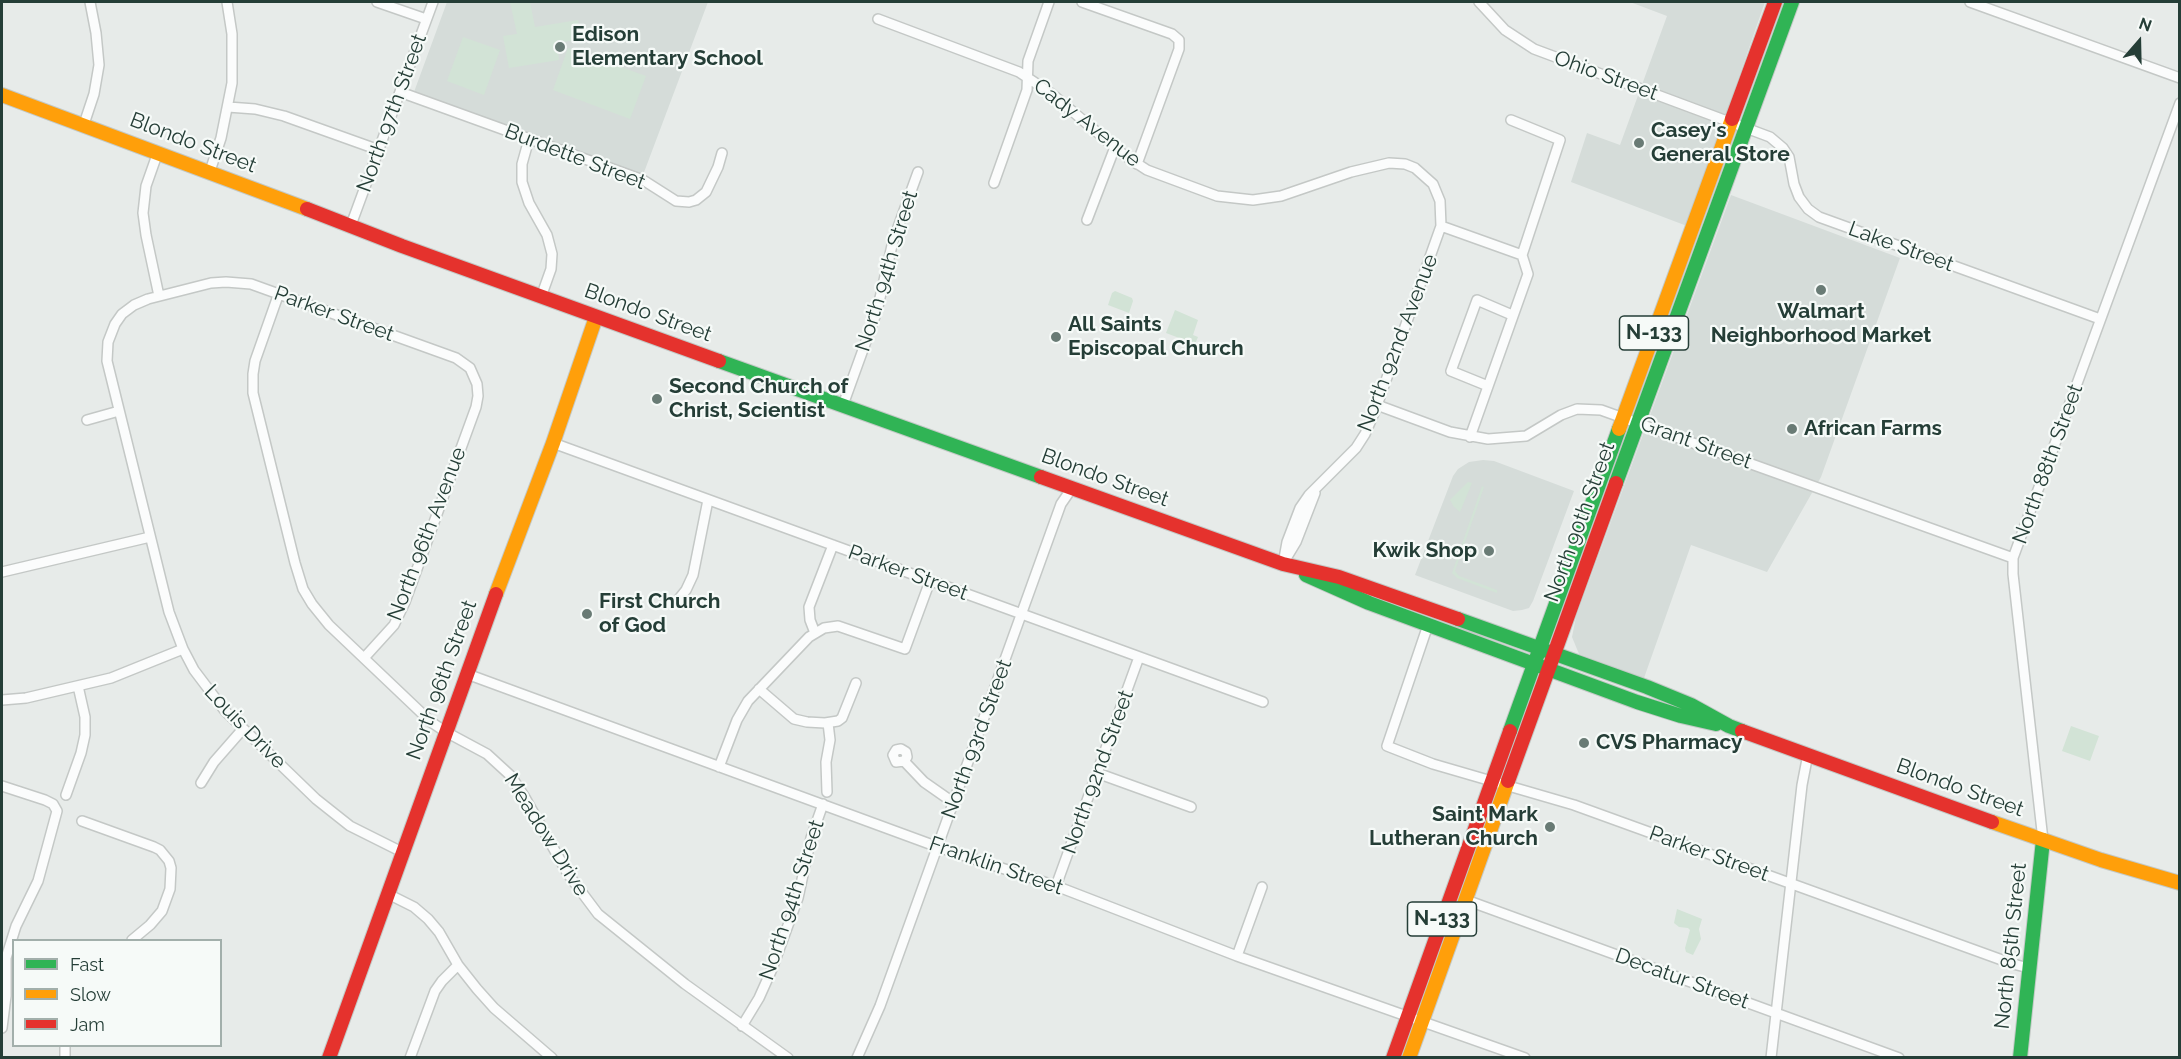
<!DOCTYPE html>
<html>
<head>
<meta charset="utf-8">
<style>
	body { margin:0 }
	#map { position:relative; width:2181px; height:1059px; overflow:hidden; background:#e7ebe9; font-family:Raleway,sans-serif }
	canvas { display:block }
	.frame { position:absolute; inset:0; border:3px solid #253e37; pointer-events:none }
	.legend { position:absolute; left:12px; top:939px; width:210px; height:108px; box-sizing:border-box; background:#f6faf8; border:2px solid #a2afab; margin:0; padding:8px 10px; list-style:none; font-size:18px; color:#253e37 }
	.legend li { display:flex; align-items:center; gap:12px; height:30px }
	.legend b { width:30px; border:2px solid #a2afab }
	.north { position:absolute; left:2109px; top:12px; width:60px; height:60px; -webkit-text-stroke:4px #f6faf8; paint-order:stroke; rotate:20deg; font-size:16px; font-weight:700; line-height:24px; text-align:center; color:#253e37 }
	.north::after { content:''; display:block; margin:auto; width:21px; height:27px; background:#253e37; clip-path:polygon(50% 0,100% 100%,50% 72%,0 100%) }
</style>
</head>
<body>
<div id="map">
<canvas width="2181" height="1059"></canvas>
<div class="frame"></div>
<ul class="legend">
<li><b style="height:8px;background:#30b455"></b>Fast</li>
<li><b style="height:8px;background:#ff9f0a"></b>Slow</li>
<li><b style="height:8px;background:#e5322d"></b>Jam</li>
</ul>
<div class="north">N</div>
</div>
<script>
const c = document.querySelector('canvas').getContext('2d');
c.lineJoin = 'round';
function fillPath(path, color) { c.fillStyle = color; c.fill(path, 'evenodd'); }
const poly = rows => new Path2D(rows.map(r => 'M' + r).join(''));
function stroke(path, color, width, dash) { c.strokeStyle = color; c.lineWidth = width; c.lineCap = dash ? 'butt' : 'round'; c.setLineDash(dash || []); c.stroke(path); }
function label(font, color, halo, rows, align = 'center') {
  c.font = font + ' Raleway,sans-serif'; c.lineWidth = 4.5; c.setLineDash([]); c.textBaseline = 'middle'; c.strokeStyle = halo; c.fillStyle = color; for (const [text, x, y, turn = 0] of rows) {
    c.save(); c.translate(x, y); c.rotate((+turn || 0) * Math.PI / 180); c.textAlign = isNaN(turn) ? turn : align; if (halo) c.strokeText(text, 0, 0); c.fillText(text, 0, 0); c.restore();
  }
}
const built = poly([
	[447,2,708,2,643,175,414,92],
	[1630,2,1765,2,1687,226,1571,182,1587,133,1620,145,1667,16],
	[1731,195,1900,258,1821,477,1767,572,1691,545,1644,678,1579,654,1572,637,1576,617],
	[1483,460,1494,461,1574,491,1533,601,1529,608,1522,610,1513,611,1415,575,1453,476,1458,469,1469,462]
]);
const green = poly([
	[510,2,530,2,535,27,578,20,582,39,557,43,559,60,509,68,503,36,517,34],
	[463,37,500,50,484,95,447,81],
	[568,48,646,76,630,119,553,90],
	[1115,291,1132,298,1133,301,1129,313,1108,305,1112,293],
	[1175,310,1198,320,1193,335,1198,337,1195,344,1166,333],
	[1468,482,1472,483,1460,512,1454,507,1450,500],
	[1482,486,1484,487,1455,571,1459,576,1497,590,1497,593,1457,578,1452,573],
	[2071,726,2099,736,2090,761,2062,751],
	[1677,909,1702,919,1699,929,1701,939,1693,955,1686,952,1685,948,1690,930,1688,928,1679,927,1674,923]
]);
const street = poly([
	[377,2,426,19],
	[1082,2,1172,34,1179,40,1179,49,1137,164],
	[1479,2,1505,30,1534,49,1770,137,1783,148,1789,157,1794,184,1799,197,1808,209,1819,217,2100,319],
	[1970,2,2180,78],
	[878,19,1019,72,1052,94,1124,155,1147,170,1217,196,1253,200,1281,196,1351,172,1389,163,1405,164,1415,168,1433,184,1440,201,1441,226,1375,411,1365,434,1356,448,1309,495,1300,508,1287,542,1283,564],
	[400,92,643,180,676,201,689,202,696,200,706,192,718,167,722,153],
	[228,107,255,109,284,116,379,150],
	[84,124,94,94,99,65,96,33,90,2],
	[529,139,522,164,522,182,529,203,547,235,552,254,551,269,541,297],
	[158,152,146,186,143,213,146,235,159,296],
	[210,171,221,138,232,83,232,34,227,2],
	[994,183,1027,90,1028,61,1049,2],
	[1087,220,1115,147],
	[351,225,433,2],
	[1441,226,1522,255,1560,140,1511,120],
	[279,293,255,361,253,374,253,393,295,563,303,589,312,604,329,625,431,722,446,732,487,754,511,776,524,796,568,874,598,914,685,984,788,1058],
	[1488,386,1451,371,1477,300,1512,315],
	[843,405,877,311,893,241,918,172],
	[1377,405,1450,432,1488,439,1526,436,1561,415,1577,409,1601,410,2013,558],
	[87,420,119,411],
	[1470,437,1528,274,1522,255],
	[553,443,1263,702],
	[1284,562,1296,542,1315,493],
	[2,572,150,537],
	[678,600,686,590,693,575,708,500],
	[1428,625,1387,746,1433,764,1574,805,2013,964,2029,968],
	[815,633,810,620,809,607,833,545],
	[364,658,394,625,405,602,476,407,478,396,477,384,470,368,456,358,251,284,226,282,211,283,148,299,134,305,122,314,115,324,108,342,107,361,169,612,183,649,194,670,225,711,316,799,350,826,402,852],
	[467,674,938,847,1056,886,1237,956,1525,1058],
	[759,689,794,719,807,722,825,723,838,721,842,718,856,683],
	[2,700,26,698,111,678,183,649],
	[904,761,907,757,906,752,901,749,896,750,893,755,896,762,904,761,924,782,954,803],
	[719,767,737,720,748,701,809,637,824,628,838,626,905,649,930,581],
	[1097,773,1191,807],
	[201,783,214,762,242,730],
	[2,786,45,800,53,804,57,811,38,881,16,926,6,958,6,996,2,1028],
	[827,792,826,762,830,740,828,723],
	[66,795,81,753,85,735,85,717,78,686],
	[82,821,154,847,160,850,169,861,171,868,170,889,162,911,150,925,132,940],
	[2043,840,2013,574,2013,558,2180,103],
	[1056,886,1139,657],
	[388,894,414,907,428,919,439,932,458,965,477,989,494,1008,552,1058],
	[1466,900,1899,1058],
	[1237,956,1262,887],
	[742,1026,759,998,772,969,798,898,811,838,823,804],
	[65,1058,65,1046],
	[410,1058,435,991,442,981,458,965],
	[857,1058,880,1006,1061,504,1072,488],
	[1771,1058,1802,785,1808,754]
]);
const fast = poly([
	[719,361,1041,477],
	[1616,483,1792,2],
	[1306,575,1369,603,1637,702,1681,716,1716,724],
	[1458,619,1647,687,1691,705,1729,726,1742,731],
	[1510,731,1619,429],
	[2020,1058,2043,840]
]);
const slow = poly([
	[2,95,307,209],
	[1619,429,1732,119],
	[496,594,553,443,596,317],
	[1992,822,2101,860,2180,883],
	[1409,1058,1508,781]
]);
const jam = poly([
	[1732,119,1775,2],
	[307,209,402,246,719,361],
	[1041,477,1283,564,1339,577,1458,619],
	[1742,731,1992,822],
	[1508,781,1616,483],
	[329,1058,496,594],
	[1393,1058,1510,731]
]);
const markers = [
	[560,47,6,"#697b75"],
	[1639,143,6,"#697b75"],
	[1821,290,6,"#697b75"],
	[1056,337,6,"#697b75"],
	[657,399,6,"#697b75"],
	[1792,429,6,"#697b75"],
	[1489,551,6,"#697b75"],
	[587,614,6,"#697b75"],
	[1584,743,6,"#697b75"],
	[1550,827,6,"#697b75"]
];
const shields = [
	[1654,333,69],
	[1442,919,69]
];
const shieldNames = [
	["N-133",1654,333],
	["N-133",1442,919]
];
const poiNames = [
	["Edison",572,35],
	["Elementary School",572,59],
	["Casey's",1651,131],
	["General Store",1651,155],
	["Walmart",1821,312,"center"],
	["Neighborhood Market",1821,336,"center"],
	["All Saints",1068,325],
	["Episcopal Church",1068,349],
	["Second Church of",669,387],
	["Christ, Scientist",669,411],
	["African Farms",1804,429],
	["Kwik Shop",1477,551,"right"],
	["First Church",599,602],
	["of God",599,626],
	["CVS Pharmacy",1596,743],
	["Saint Mark",1538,815,"right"],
	["Lutheran Church",1538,839,"right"]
];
const streetNames = [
	["Ohio Street",1606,76,20],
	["North 97th Street",392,113,-70],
	["Cady Avenue",1087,123,38],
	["Blondo Street",193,143,21],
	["Burdette Street",575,157,21],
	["Lake Street",1901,247,20],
	["North 94th Street",887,271,-73],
	["Blondo Street",648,313,20],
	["Parker Street",334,314,20],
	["North 92nd Avenue",1398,343,-69],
	["Grant Street",1696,443,20],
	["North 88th Street",2048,464,-70],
	["Blondo Street",1105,478,20],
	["North 90th Street",1580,522,-70],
	["North 96th Avenue",427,534,-69],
	["Parker Street",908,573,20],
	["North 96th Street",442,680,-70],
	["Louis Drive",245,727,46],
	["North 93rd Street",977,739,-70],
	["North 92nd Street",1098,772,-70],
	["Blondo Street",1960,788,20],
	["Meadow Drive",546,835,58],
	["Parker Street",1709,854,20],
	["Franklin Street",996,866,19],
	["North 94th Street",792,900,-72],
	["North 85th Street",2011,946,-84],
	["Decatur Street",1682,979,20]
];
fillPath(built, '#d5dcd9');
fillPath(green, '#d2e3d6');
stroke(street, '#c4c8c6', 12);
stroke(fast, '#c3c9c6', 16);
stroke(slow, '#c3c9c6', 16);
stroke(jam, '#c3c9c6', 16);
stroke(street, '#fbfcfc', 9);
stroke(fast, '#30b455', 14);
stroke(slow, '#ff9f0a', 14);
stroke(jam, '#e5322d', 14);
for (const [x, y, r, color] of markers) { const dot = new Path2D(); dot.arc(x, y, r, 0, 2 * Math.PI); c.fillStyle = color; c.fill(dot); stroke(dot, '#f6faf8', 2); }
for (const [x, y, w] of shields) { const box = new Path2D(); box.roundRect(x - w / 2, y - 17, w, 34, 4.5); c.fillStyle = '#f6faf8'; c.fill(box); stroke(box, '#253e37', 1.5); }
label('bold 20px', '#253e37', null, shieldNames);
label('bold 21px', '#253e37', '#f6faf8', poiNames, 'left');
label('21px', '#253e37', '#f6faf8', streetNames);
</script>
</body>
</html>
